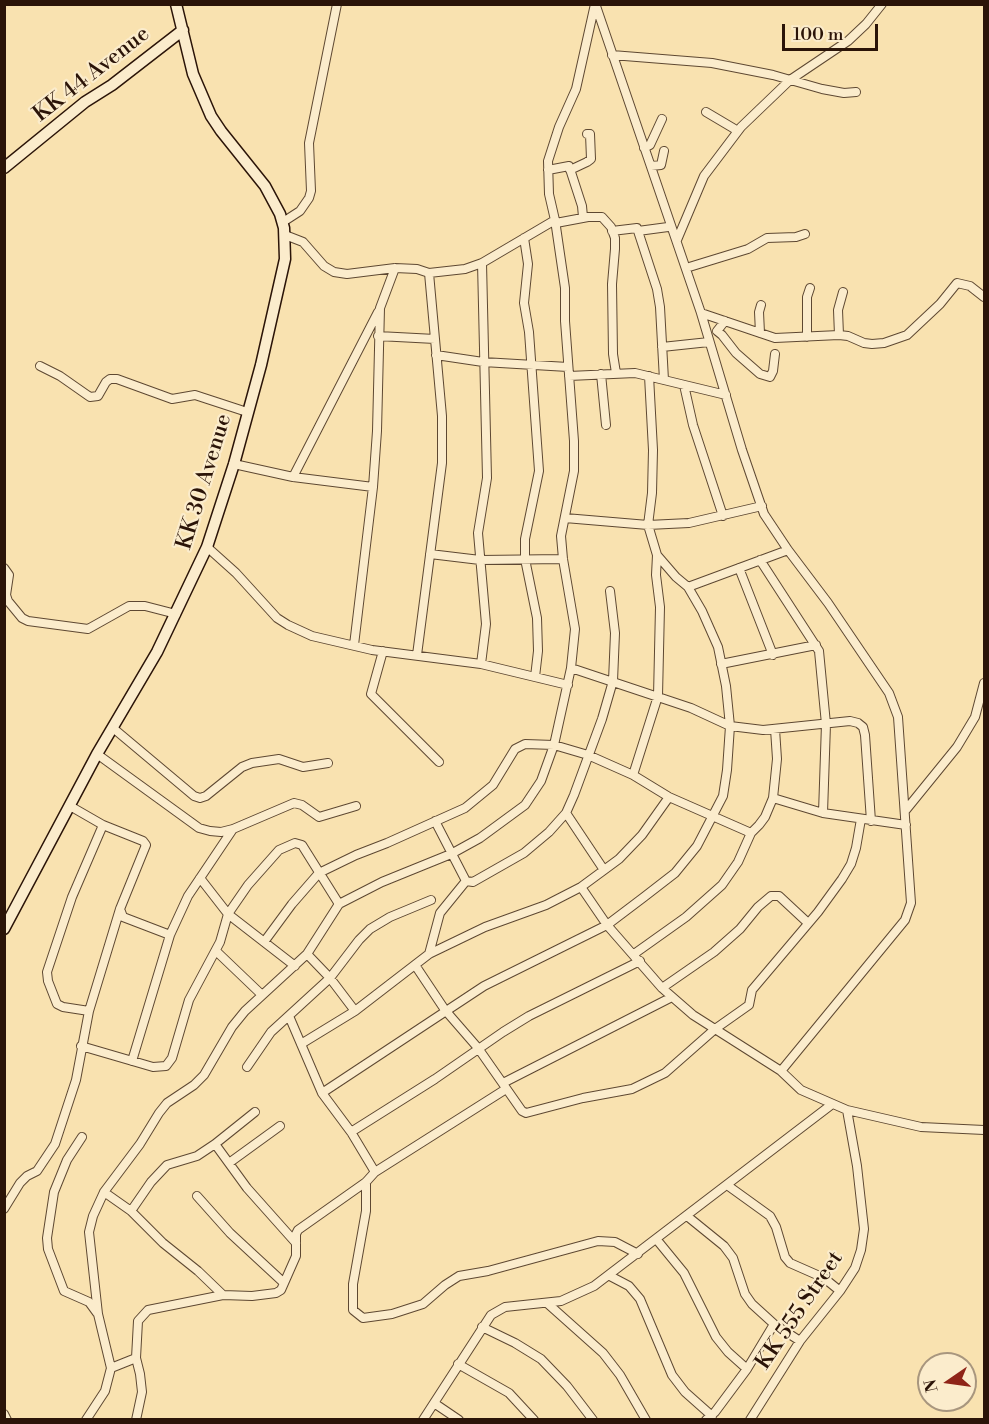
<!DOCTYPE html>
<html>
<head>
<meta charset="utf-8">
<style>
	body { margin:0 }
	#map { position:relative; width:989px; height:1424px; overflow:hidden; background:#f9e2b0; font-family:"Libre Bodoni",serif }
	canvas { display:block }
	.frame { position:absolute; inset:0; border:6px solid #2b1408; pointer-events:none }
	.north { position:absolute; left:917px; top:1352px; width:60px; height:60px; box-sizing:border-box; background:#fbeccc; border:2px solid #a8967e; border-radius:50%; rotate:257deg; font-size:16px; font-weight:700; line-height:24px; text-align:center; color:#2b1408 }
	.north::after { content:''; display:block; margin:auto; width:21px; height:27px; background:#8f2418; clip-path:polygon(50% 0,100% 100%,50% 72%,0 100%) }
	.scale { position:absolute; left:782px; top:24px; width:96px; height:27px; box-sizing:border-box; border:3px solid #2b1408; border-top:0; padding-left:8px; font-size:18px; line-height:21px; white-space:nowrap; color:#2b1408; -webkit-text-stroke:4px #fbeccc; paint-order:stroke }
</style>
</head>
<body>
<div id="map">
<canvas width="989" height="1424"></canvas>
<div class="frame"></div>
<div class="north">N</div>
<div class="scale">100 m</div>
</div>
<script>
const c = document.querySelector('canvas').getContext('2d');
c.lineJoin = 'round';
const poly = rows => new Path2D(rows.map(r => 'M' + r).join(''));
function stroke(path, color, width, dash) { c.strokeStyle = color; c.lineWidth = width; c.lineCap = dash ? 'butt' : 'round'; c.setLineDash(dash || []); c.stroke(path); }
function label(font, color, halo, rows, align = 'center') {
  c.font = font + ' "Libre Bodoni",serif'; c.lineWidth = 4.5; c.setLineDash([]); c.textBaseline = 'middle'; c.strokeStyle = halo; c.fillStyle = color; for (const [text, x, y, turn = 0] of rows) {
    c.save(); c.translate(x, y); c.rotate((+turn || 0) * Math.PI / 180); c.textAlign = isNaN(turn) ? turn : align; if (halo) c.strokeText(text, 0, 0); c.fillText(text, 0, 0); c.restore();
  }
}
const street = poly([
	[596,6,701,313,742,450,764,514,788,550,828,603,889,693,898,717,911,903,905,920,781,1071,801,1090,847,1110,921,1127,984,1130],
	[612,55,712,63,773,75,822,89,844,93,856,92],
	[706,112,738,131],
	[644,148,650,145,662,119],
	[651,166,661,165,664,151],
	[548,170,569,166,582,206,583,217],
	[570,170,587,162,591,159,590,134,587,134],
	[283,222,300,211,309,198,311,191,309,143,337,4],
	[556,223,588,217,602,217,611,227,615,238,615,249,612,284,613,354,616,373],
	[612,231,637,228,657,289,660,307,664,380],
	[638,231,668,227],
	[285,235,303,242,324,266,334,272,347,274,395,268,417,269,429,273,465,269,482,263,555,220],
	[524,238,528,264,524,303,529,332,539,471,525,539,525,559,537,618,538,651,535,677],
	[677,240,704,176,741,127,790,80,848,41,866,24,882,4],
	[686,268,748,249,767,238,796,237,805,234],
	[701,313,775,338,839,335,848,336,864,343,872,344,884,343,907,335,940,304,957,283,970,286,984,297],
	[725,321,717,331,722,335,736,353,760,374,770,377,773,371,775,354],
	[760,333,759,312,761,305],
	[839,335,838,310,843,292],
	[378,336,435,339],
	[807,337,807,297,810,288],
	[662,347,709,342],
	[436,355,483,362,568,367],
	[40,366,60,376,90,397,98,396,106,382,110,379,117,379,172,399,195,395,247,412],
	[601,374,606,425],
	[569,376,635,373,726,395],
	[684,385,693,425,723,516],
	[234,464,293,477,373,487],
	[293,477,378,312],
	[565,518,648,525,689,523,762,506],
	[207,547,236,573,277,618,288,625,312,636,372,650,481,664,568,685],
	[430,554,480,560,563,559],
	[760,560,819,651,826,724,823,813],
	[4,568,9,575,6,595,8,601,22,618,28,621,88,629,129,606,145,606,176,614],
	[739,568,773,655],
	[688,587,788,550],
	[354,645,373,487,377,431,380,308,395,268],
	[383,651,371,694,439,762],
	[417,655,442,463,442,416,429,273],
	[481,664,486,624,478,533,487,478,482,263],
	[721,664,816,645],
	[571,668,691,708,730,726,763,730,850,721,858,723,863,727,865,735,871,821],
	[113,728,194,796,200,798,206,796,242,767,252,763,279,759,303,767,328,763],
	[97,754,199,828,210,831,221,832,233,829,294,803,302,805,319,817,356,806],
	[633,775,658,696,660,607,656,575,657,555],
	[773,798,823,813,906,825],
	[905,811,957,747,975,717,984,683],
	[566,813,604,870],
	[435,821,466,881,473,882,524,853,549,832,566,813,574,795,602,719,613,681,615,633,610,591],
	[200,878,228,914,295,966],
	[581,887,607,925,662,988,693,1015,781,1071],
	[120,909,123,917,170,935],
	[264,942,292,904,319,873,356,855,387,843,465,808,493,785,515,749,525,744,554,745,588,755,633,775,669,797,751,833],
	[216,951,262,995],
	[307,954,330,978,355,1011],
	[429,954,440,913,466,881],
	[634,954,686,917,722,885,738,862,751,833,759,825,765,817,773,798,777,759,775,729],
	[415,965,445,1010,478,1048,522,1111,526,1113,583,1098,632,1089,665,1073,715,1029,749,1005,752,990,818,912,842,879,851,864,856,848,861,819],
	[662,988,714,952,740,929,758,907,771,896,779,896,808,923],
	[89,1011,63,1007,57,1004,48,981,47,972,72,897,103,825],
	[289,1016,322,1093,351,1132,375,1172],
	[301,1044,355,1011,429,954,485,927,546,905,581,887,619,859,642,835,669,797],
	[81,1046,153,1067,166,1066,172,1058,189,1000,220,942,228,914,248,885,279,850,295,843,302,845,339,904],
	[132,1061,170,935,188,896,233,829],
	[247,1067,271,1032,330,978,359,940,370,929,390,917,431,900],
	[503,1083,672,997],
	[322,1093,484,986,607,925,644,897,675,873,697,846,723,796,727,770,730,726,726,686,718,647,702,611,688,587,676,577,657,555,648,525,652,493,653,450,649,376],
	[351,1132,435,1079,503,1032,529,1016,640,961],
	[82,1137,67,1160,54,1192,47,1238,48,1249,64,1291,89,1302,97,1313],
	[215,1144,247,1188,296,1243],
	[229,1163,280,1126],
	[366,1182,366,1211,353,1284,353,1310,363,1318,392,1314,423,1304,445,1285,459,1276,488,1271,598,1241,615,1242,638,1254],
	[727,1185,770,1216,776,1227,785,1257,790,1263,824,1278,840,1291],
	[104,1192,131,1211,163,1243,198,1271,223,1295],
	[197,1196,230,1233,284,1283],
	[4,1209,20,1183,27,1176,37,1171,55,1144,76,1080,89,1011,120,909,146,845,143,841,103,825,70,806],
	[131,1211,151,1182,167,1165,197,1156,215,1144,255,1112],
	[687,1216,724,1246,733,1258,745,1294,752,1304,774,1324,800,1341],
	[657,1240,684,1273,716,1337,728,1352,747,1369],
	[610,1276,629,1286,640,1299,672,1375,685,1392,712,1416],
	[547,1303,603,1353,620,1375,646,1420],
	[482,1327,515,1343,541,1359,567,1386,593,1420],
	[136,1358,140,1374,142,1392,136,1420],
	[458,1364,509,1393,534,1420],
	[111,1368,136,1358,138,1321,148,1310,223,1295,252,1296,276,1293,281,1290,296,1256,296,1234,298,1230,366,1182,375,1172,506,1089],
	[434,1403,459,1420],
	[4,1414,7,1420],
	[86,1420,105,1391,111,1368,98,1314,89,1232,93,1216,104,1192,140,1144,159,1113,167,1103,194,1085,204,1075,232,1027,245,1011,307,954,339,904,382,882,451,854,480,838,525,805,541,781,554,745,571,668,575,629,563,559,561,536,574,471,574,441,565,321,565,288,555,220,549,194,548,161,559,127,576,89,595,4],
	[423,1420,491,1315,505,1307,561,1301,594,1286,831,1105],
	[706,1420,715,1412,747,1369,774,1324],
	[750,1420,800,1341,840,1291,855,1268,861,1250,864,1229,857,1166,847,1110]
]);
const secondary = poly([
	[4,168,85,102,112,85,183,30],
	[4,929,97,754,157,652,207,547,234,464,261,365,285,259,284,228,280,214,265,186,221,131,211,116,193,74,176,4]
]);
const streetNames = [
	["KK 44 Avenue",92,75,-38],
	["KK 30 Avenue",205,482,-73],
	["KK 555 Street",800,1311,-56]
];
stroke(street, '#5e4832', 10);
stroke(secondary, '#2b1408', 13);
stroke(street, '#fbeccc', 8);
stroke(secondary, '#fbeccc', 10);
label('22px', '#2b1408', '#fbeccc', streetNames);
</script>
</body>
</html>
